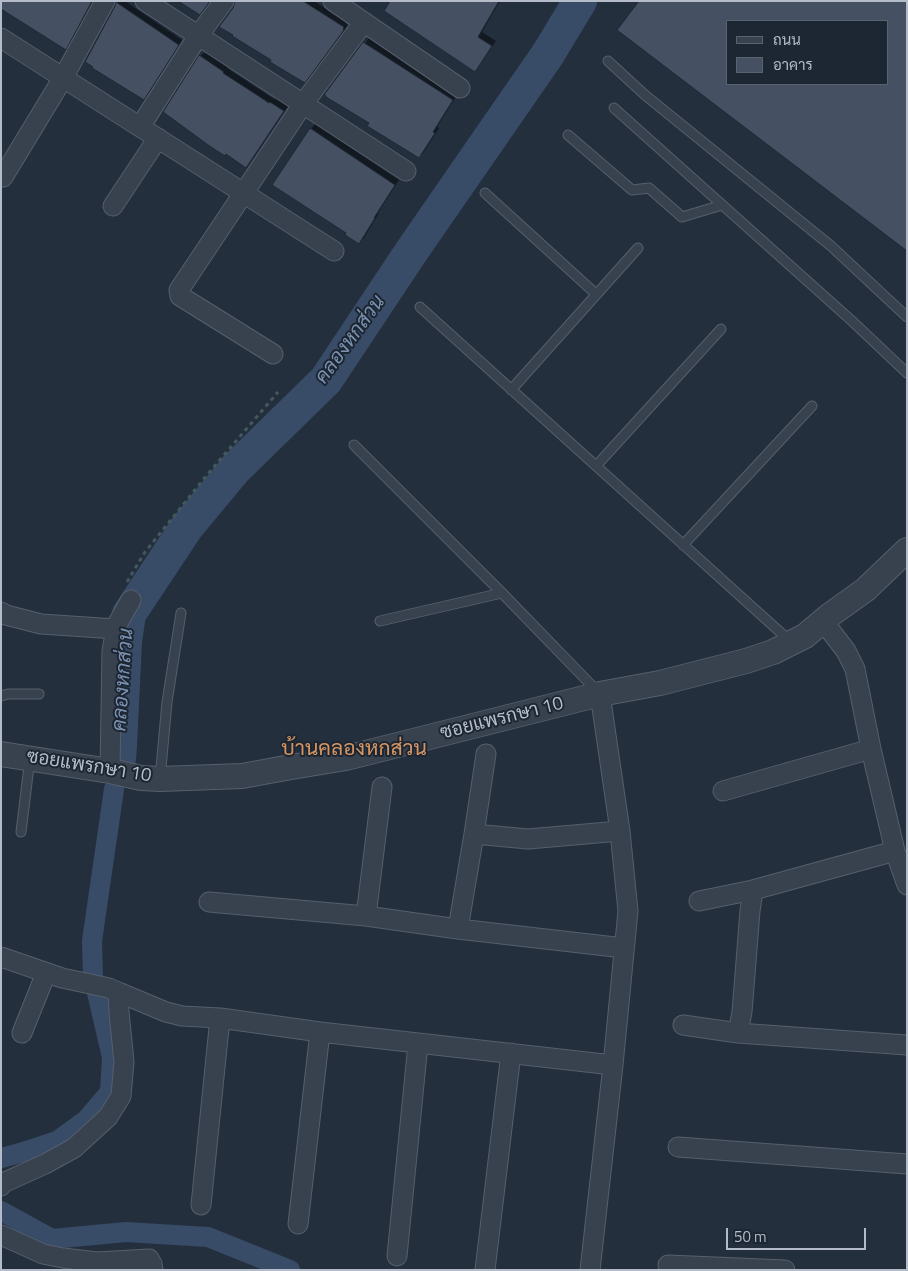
<!DOCTYPE html>
<html>
<head>
<meta charset="utf-8">
<style>
	body { margin:0 }
	#map { position:relative; width:908px; height:1271px; overflow:hidden; background:#242f3e; font-family:"Titillium Web",Sarabun,sans-serif }
	canvas { display:block }
	.frame { position:absolute; inset:0; border:2px solid #b4bcc9; pointer-events:none }
	.legend { position:absolute; left:726px; top:20px; width:162px; height:65px; box-sizing:border-box; background:#1d2633; border:1px solid #59626f; margin:0; padding:6px 9px; list-style:none; font-size:15px; color:#b4bcc9 }
	.legend li { display:flex; align-items:center; gap:10px; height:25px }
	.legend b { width:25px; border:1px solid #59626f }
	.scale { position:absolute; left:726px; top:1228px; width:140px; height:22px; box-sizing:border-box; border:2px solid #b4bcc9; border-top:0; padding-left:6px; font-size:15px; line-height:18px; white-space:nowrap; color:#b4bcc9; -webkit-text-stroke:4px #1d2633; paint-order:stroke }
</style>
</head>
<body>
<div id="map">
<canvas width="908" height="1271"></canvas>
<div class="frame"></div>
<ul class="legend">
<li><b style="height:6px;background:#38414e"></b>ถนน</li>
<li><b style="height:14px;background:#455162"></b>อาคาร</li>
</ul>
<div class="scale">50 m</div>
</div>
<script>
const c = document.querySelector('canvas').getContext('2d');
c.lineJoin = 'round';
function fillPath(path, color) { c.fillStyle = color; c.fill(path, 'evenodd'); }
const poly = rows => new Path2D(rows.map(r => 'M' + r).join(''));
function stroke(path, color, width, dash) { c.strokeStyle = color; c.lineWidth = width; c.lineCap = dash ? 'butt' : 'round'; c.setLineDash(dash || []); c.stroke(path); }
function label(font, color, halo, rows, align = 'center') {
  c.font = font + ' "Titillium Web",Sarabun,sans-serif'; c.lineWidth = 4; c.setLineDash([]); c.textBaseline = 'middle'; c.strokeStyle = halo; c.fillStyle = color; for (const [text, x, y, turn = 0] of rows) {
    c.save(); c.translate(x, y); c.rotate((+turn || 0) * Math.PI / 180); c.textAlign = isNaN(turn) ? turn : align; if (halo) c.strokeText(text, 0, 0); c.fillText(text, 0, 0); c.restore();
  }
}
const shadow = poly([
	[1,1,93,1,70,43,66,48],
	[119,1,125,1,182,40,148,94,144,98,117,3],
	[236,1,314,1,347,22,346,24,348,25,309,77,273,59,234,8],
	[392,1,500,1,482,32,496,41,479,65],
	[907,1,907,249,619,30],
	[727,21,887,21,887,84,727,84],
	[369,38,457,95,437,127,439,128,424,152,419,157,370,123,326,94],
	[205,52,228,67,227,68,274,99,276,98,288,106,251,161,246,166,200,56],
	[315,124,399,180,378,213,379,213,364,238,359,242,311,129]
]);
const canal = poly([
	[1,1158,20,1153,57,1141,86,1120,110,1092,112,1057,93,976,92,941,114,789],
	[1,1211,52,1239,126,1232,208,1237,290,1270]
]);
const river = poly([
	[119,758,120,746,125,641,129,614,186,528,235,469,326,380,411,252,548,54,580,1]
]);
const building = poly([
	[1,1,92,1,66,50,1,9,1,1],
	[178,1,210,1,200,15,178,1],
	[235,1,303,1,344,27,343,29,344,30,305,83,270,62,271,60,232,36,233,35,219,27,233,8,235,1],
	[390,1,499,1,478,37,492,46,475,72,384,11,390,1],
	[639,1,907,1,907,251,617,30,639,1],
	[727,21,887,21,887,84,727,84,727,21],
	[116,2,179,45,144,100,92,68,93,67,85,62,115,6,116,2],
	[363,42,453,100,433,132,435,133,419,158,367,126,369,123,326,97,326,96,324,95,363,42],
	[199,55,224,72,223,73,257,95,269,103,270,102,284,111,246,168,226,154,225,156,211,147,163,112,199,55],
	[310,128,395,185,374,218,375,218,359,244,345,235,346,233,272,185,310,128]
]);
const path = poly([
	[127,582,145,552,207,475,278,392]
]);
const service = poly([
	[608,61,645,95,831,246,907,317],
	[614,108,852,321,907,373],
	[568,135,632,190,649,188,682,217,722,205],
	[485,193,596,294],
	[420,307,790,641],
	[511,390,638,248],
	[354,445,502,593,598,692],
	[596,466,721,329],
	[683,545,812,406],
	[380,621,502,593],
	[1,696,8,694,39,694],
	[160,779,167,702,181,613],
	[21,832,30,758]
]);
const minor = poly([
	[145,1,406,171],
	[333,1,460,88],
	[1,38,334,251],
	[140,127,198,36,224,1],
	[3,177,63,78,105,1],
	[113,206,158,138],
	[273,354,180,296,179,290,303,104,364,22],
	[1,612,6,615,41,624,116,629],
	[823,621,846,651,855,669,871,749,895,851,907,885],
	[110,771,112,651,116,629,119,621,131,600],
	[723,791,871,749],
	[474,834,528,839,620,831],
	[895,851,753,890,750,911,742,1012,738,1033,907,1045],
	[699,901,753,890],
	[209,902,366,916,458,929,624,948],
	[366,916,382,787],
	[458,929,474,834,486,754],
	[1,957,62,978,109,988,118,992],
	[683,1025,738,1033],
	[22,1033,46,973],
	[678,1147,907,1164],
	[1,1186,3,1183,45,1164,74,1148,108,1117,121,1096,124,1062,119,1012,118,992,166,1012,182,1016,220,1018,320,1032,613,1065],
	[201,1205,220,1018],
	[298,1224,320,1032],
	[1,1235,43,1254,63,1258,97,1262,149,1259,152,1264,153,1270],
	[397,1256,418,1044],
	[668,1265,785,1270],
	[485,1270,511,1053],
	[590,1270,613,1065,628,911,620,831,600,694]
]);
const tertiary = poly([
	[1,754,110,771,141,778,160,779,242,776,291,767,346,758,600,694,660,683,746,661,773,652,805,636,830,615,865,590,907,550]
]);
const streetNames = [
	["ซอยแพรกษา 10",502,719,-14],
	["ซอยแพรกษา 10",89,767,9]
];
const waterNames = [
	["คลองหกส่วน",351,340,-54],
	["คลองหกส่วน",124,680,-86]
];
const quarterNames = [
	["บ้านคลองหกส่วน",354,750]
];
fillPath(shadow, '#0007');
stroke(canal, '#394c67', 20);
stroke(river, '#394c67', 34);
fillPath(building, '#455162');
stroke(building, '#1f2835', 1);
stroke(service, '#565f6c', 11);
stroke(minor, '#565f6c', 21);
stroke(tertiary, '#565f6c', 26);
stroke(path, '#44595c', 3, [4, 4]);
stroke(service, '#38414e', 9);
stroke(minor, '#38414e', 19);
stroke(tertiary, '#38414e', 24);
label('19px', '#b4bcc9', '#1d2633', streetNames);
label('italic 20px', '#7c92b1', '#1d2633', waterNames);
label('21px', '#d59563', '#1d2633', quarterNames);
</script>
</body>
</html>
